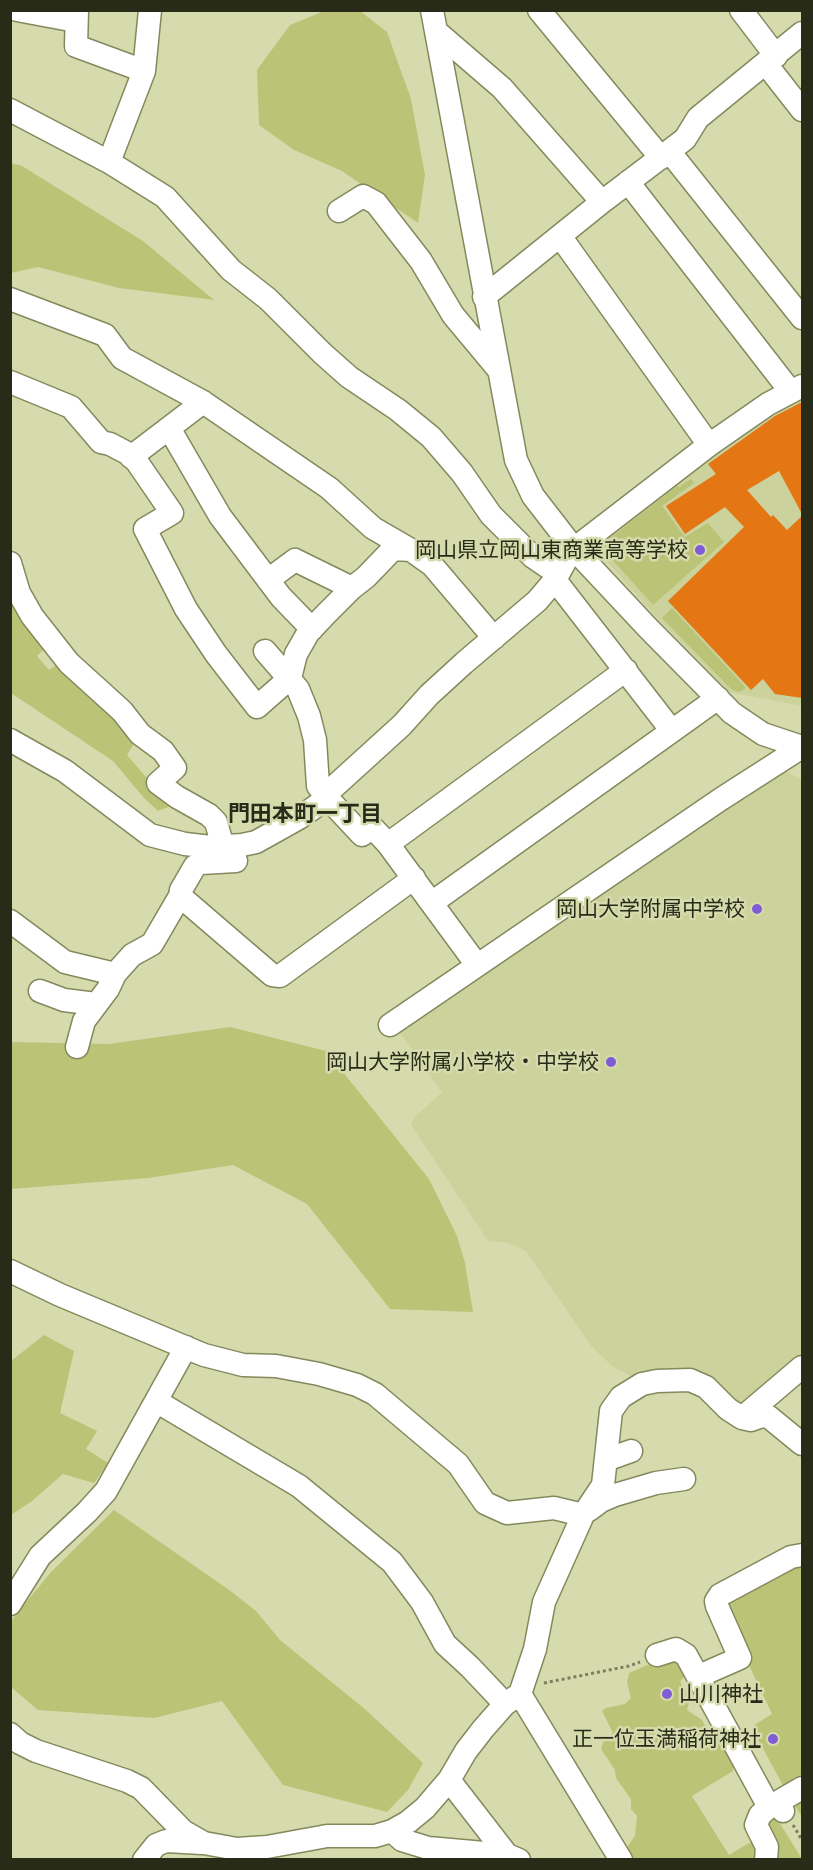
<!DOCTYPE html>
<html>
<head>
<meta charset="utf-8">
<style>
	body { margin:0 }
	#map { position:relative; width:813px; height:1870px; overflow:hidden; background:#d5dbac; font-family:"Golos Text",sans-serif }
	canvas { display:block }
	.frame { position:absolute; inset:0; border:12px solid #292b19; pointer-events:none }
</style>
</head>
<body>
<div id="map">
<canvas width="813" height="1870"></canvas>
<div class="frame"></div>
</div>
<script>
const c = document.querySelector('canvas').getContext('2d');
c.lineJoin = 'round';
function fillPath(path, color) { c.fillStyle = color; c.fill(path, 'evenodd'); }
const poly = rows => new Path2D(rows.map(r => 'M' + r).join(''));
function stroke(path, color, width, dash) { c.strokeStyle = color; c.lineWidth = width; c.lineCap = dash ? 'butt' : 'round'; c.setLineDash(dash || []); c.stroke(path); }
function label(font, color, halo, rows, align = 'center') {
  c.font = font + ' "Golos Text","Noto Sans JP",sans-serif'; c.lineWidth = 5; c.setLineDash([]); c.textBaseline = 'middle'; c.strokeStyle = halo; c.fillStyle = color; for (const [text, x, y, turn = 0] of rows) {
    c.save(); c.translate(x, y); c.rotate((+turn || 0) * Math.PI / 180); c.textAlign = isNaN(turn) ? turn : align; if (halo) c.strokeText(text, 0, 0); c.fillText(text, 0, 0); c.restore();
  }
}
const built = poly([
	[802,398,802,706,729,692,651,611,592,545,776,411],
	[784,770,802,780,802,1355,746,1406,736,1407,700,1376,636,1379,612,1366,592,1347,526,1251,509,1243,488,1241,411,1125,414,1118,442,1092,399,1032]
]);
const green = poly([
	[324,11,360,11,387,32,411,99,425,175,418,223,342,171,294,150,259,125,257,70,290,25],
	[11,163,22,166,143,241,214,300,119,288,38,267,11,273],
	[691,479,694,483,662,506,685,537,708,523,724,542,653,605,600,546,677,486,679,487],
	[10,578,49,644,37,656,49,670,62,661,137,739,127,755,171,806,158,811,144,798,113,761,11,693],
	[672,608,746,688,739,692,731,689,662,618],
	[230,1027,326,1051,429,1179,457,1236,465,1263,473,1312,390,1309,307,1204,233,1165,148,1178,11,1189,11,1042,109,1044],
	[44,1335,74,1351,60,1413,97,1431,86,1449,108,1463,94,1483,63,1474,32,1501,11,1515,11,1361],
	[114,1510,232,1592,256,1611,280,1640,366,1710,423,1763,408,1790,387,1812,283,1785,222,1701,154,1718,38,1710,11,1687,11,1621,51,1572],
	[802,1564,802,1817,786,1791,754,1732,753,1727,756,1724,772,1714,724,1612,729,1596],
	[680,1660,687,1672,680,1682,690,1698,687,1710,702,1720,712,1738,724,1744,733,1760,733,1771,692,1796,729,1855,766,1833,770,1816,779,1822,802,1859,640,1860,630,1856,626,1849,635,1836,637,1816,631,1809,631,1799,616,1778,615,1770,601,1749,604,1740,613,1733,602,1711,606,1708,625,1704,631,1698,627,1682,629,1673,654,1662]
]);
const building = poly([
	[802,402,802,514,779,471,747,490,771,517,773,515,787,530,802,516,802,698,775,694,763,679,751,690,668,601,744,527,725,507,685,534,666,506,716,474,708,464,775,416]
]);
const path = poly([
	[544,1683,629,1666,640,1662],
	[793,1825,802,1840]
]);
const minor = poly([
	[17,10,76,21],
	[77,10,76,46,144,71],
	[432,10,516,460,533,496,574,549,648,628,732,713,763,734,802,747],
	[539,10,661,158],
	[741,10,776,56],
	[437,32,502,88,602,202],
	[766,64,802,110],
	[10,110,109,162,165,197,231,270,268,299,322,353,349,377,398,410,431,437,462,473,491,515,533,557,558,574],
	[669,151,802,318],
	[109,162,144,71,150,10],
	[628,182,791,392],
	[339,211,363,196,376,203,421,261,453,315,498,369],
	[560,236,709,445],
	[484,297,602,202,685,139,698,118,802,33],
	[10,299,105,335,122,358,203,402,329,488,373,528,411,550,432,565,494,638],
	[10,382,71,407,101,442,110,444,129,454,137,462,172,513,145,529,186,609,216,654,257,707,290,678,296,654,308,633,326,614,352,588,366,577,393,549,411,550],
	[169,428,220,516,281,597,312,629],
	[131,457,203,402],
	[10,563,19,593,32,616,69,663,122,711,140,734,163,751,175,768,158,783,177,797,209,815,216,822,223,847],
	[268,580,295,560,352,588],
	[555,580,672,731],
	[265,651,298,689,309,716,315,740,318,786,325,795],
	[10,740,65,771,150,835,185,844,211,847,242,845,256,842,299,818,322,802,325,795,402,725,429,695,464,663,537,601,555,580,567,558,574,549,709,445,768,404,802,386],
	[333,804,362,835,372,827,388,844],
	[180,896,272,975,280,976,414,878],
	[433,902,718,698],
	[10,921,65,962,115,974],
	[477,965,388,844,626,670],
	[40,991,64,1000,96,1004],
	[390,1025,721,799,802,747],
	[77,1047,84,1021,108,989,115,974,132,955,152,944,180,896,181,890,195,866,201,863,236,861],
	[10,1271,60,1295,204,1355,243,1365,276,1366,319,1374,357,1385,375,1394,458,1464,485,1503,507,1513,554,1508,583,1515],
	[156,1401,299,1486,392,1562,422,1602,445,1644,470,1667,505,1704],
	[742,1418,802,1367],
	[606,1460,631,1451],
	[589,1510,601,1501,615,1495,656,1483,684,1479],
	[10,1604,40,1556,87,1512,106,1491,186,1347],
	[657,1655,676,1649,686,1655,769,1807,778,1802],
	[699,1676,740,1658,717,1606,716,1601,720,1595,791,1557,802,1555],
	[10,1734,20,1743,36,1751,127,1781,141,1788,183,1831,204,1843,237,1849,267,1847,327,1836,375,1836,392,1831,408,1822,425,1808,449,1780,466,1751,483,1729,505,1704,520,1694],
	[449,1780,507,1855],
	[783,1811,778,1802,802,1788],
	[392,1831,402,1840,428,1848,507,1855,519,1860],
	[144,1860,156,1845,166,1841,202,1843],
	[621,1860,520,1694,535,1649,544,1602,583,1515,603,1485,611,1411,621,1397,642,1384,657,1381,690,1380,706,1387,728,1409,742,1418,751,1420,762,1416,769,1417,802,1444],
	[766,1860,767,1847,756,1825,760,1815,769,1807]
]);
const markers = [
	[700,550,6,"#805cd7"],
	[757,909,6,"#805cd7"],
	[611,1062,6,"#805cd7"],
	[667,1694,6,"#805cd7"],
	[773,1739,6,"#805cd7"]
];
const poiNames = [
	["岡山県立岡山東商業高等学校",688,550],
	["岡山大学附属中学校",745,909],
	["岡山大学附属小学校・中学校",599,1062],
	["山川神社",679,1694,"left"],
	["正一位玉満稲荷神社",761,1739]
];
const neighbourhoodNames = [
	["門田本町一丁目",305,814]
];
fillPath(built, '#cbd29b');
fillPath(green, '#bbc376');
fillPath(building, '#e47613');
stroke(minor, '#84895d', 25);
stroke(path, '#7b7f5f', 3, [3, 3]);
stroke(minor, '#fff', 22);
for (const [x, y, r, color] of markers) { const dot = new Path2D(); dot.arc(x, y, r, 0, 2 * Math.PI); c.fillStyle = color; c.fill(dot); stroke(dot, '#d5dbac', 2); }
label('21px', '#292b19', '#d5dbac', poiNames, 'right');
label('bold 22px', '#292b19', '#d5dbac', neighbourhoodNames);
</script>
</body>
</html>
